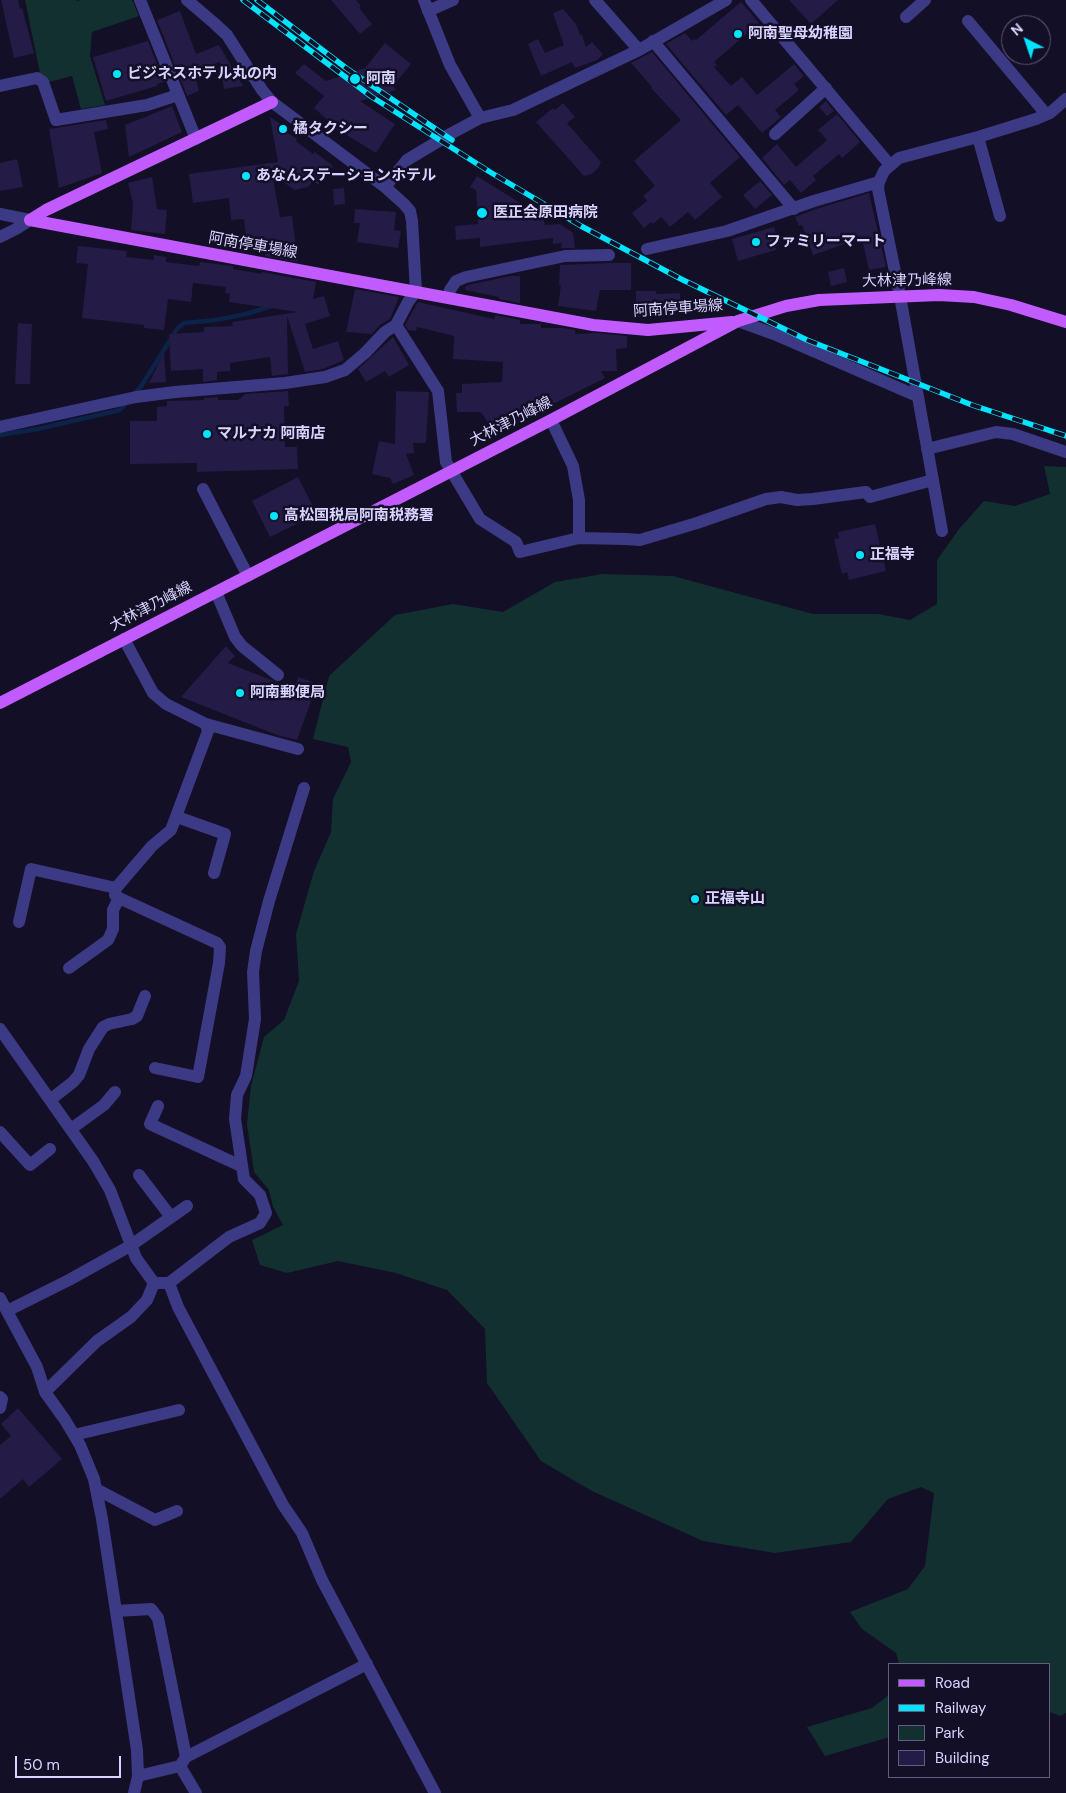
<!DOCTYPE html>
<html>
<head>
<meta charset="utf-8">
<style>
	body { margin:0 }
	#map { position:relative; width:1066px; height:1793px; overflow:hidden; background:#130f26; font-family:"DM Sans",sans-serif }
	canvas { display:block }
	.legend { position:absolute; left:888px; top:1663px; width:162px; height:115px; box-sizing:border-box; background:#130f26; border:1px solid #625e7d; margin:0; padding:6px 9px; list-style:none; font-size:15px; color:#d9d4ff }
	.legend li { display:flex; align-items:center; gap:10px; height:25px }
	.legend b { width:25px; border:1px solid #625e7d }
	.north { position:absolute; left:1001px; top:15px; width:50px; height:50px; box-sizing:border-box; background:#130f26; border:1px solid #625e7d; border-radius:50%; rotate:319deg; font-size:14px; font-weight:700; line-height:20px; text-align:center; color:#d9d4ff }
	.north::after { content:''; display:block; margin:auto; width:18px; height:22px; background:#00e5ff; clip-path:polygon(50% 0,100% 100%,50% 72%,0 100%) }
	.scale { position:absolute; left:15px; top:1756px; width:106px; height:22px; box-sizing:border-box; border:2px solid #d9d4ff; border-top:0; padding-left:6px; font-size:15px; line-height:18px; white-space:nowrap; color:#d9d4ff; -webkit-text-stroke:4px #130f26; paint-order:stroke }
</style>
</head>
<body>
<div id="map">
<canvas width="1066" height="1793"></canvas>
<ul class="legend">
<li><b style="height:6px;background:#c25bff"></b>Road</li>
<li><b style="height:6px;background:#00e5ff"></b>Railway</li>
<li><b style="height:14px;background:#12302f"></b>Park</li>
<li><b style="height:14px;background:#241b47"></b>Building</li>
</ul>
<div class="north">N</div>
<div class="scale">50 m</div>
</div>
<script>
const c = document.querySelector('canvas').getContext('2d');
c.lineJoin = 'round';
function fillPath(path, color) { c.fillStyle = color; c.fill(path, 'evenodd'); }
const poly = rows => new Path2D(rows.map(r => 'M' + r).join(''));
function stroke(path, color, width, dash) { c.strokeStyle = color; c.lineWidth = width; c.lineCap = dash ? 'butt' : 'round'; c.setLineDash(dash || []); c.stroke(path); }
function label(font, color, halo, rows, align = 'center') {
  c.font = font + ' "DM Sans","Noto Sans JP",sans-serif'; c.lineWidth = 5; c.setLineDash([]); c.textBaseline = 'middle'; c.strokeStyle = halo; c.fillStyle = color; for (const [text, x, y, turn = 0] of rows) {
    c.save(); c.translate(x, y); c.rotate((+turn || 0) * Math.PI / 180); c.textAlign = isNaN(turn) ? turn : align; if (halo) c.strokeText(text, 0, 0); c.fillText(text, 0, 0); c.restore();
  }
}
const green = poly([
	[25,0,76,0,76,1,81,0,132,0,139,16,92,32,90,56,105,105,81,109,72,76,49,82,40,73],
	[1044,466,1066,467,1066,1713,1060,1716,1050,1712,1050,1664,899,1664,896,1653,862,1629,850,1612,908,1589,925,1566,934,1493,921,1487,888,1499,851,1542,775,1553,703,1541,592,1491,541,1461,487,1383,485,1329,447,1290,396,1273,338,1261,287,1273,260,1265,252,1240,283,1225,273,1207,269,1190,254,1172,247,1124,251,1086,264,1037,284,1020,299,981,296,934,314,871,331,832,333,799,351,762,348,747,313,739,329,676,395,615,453,604,503,612,555,582,603,574,673,576,813,614,878,614,910,620,937,604,937,560,959,529,984,501,1015,506,1050,494],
	[890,1694,890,1737,825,1756,807,1727,872,1708]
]);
const stream = poly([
	[134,394,142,385,177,329,184,323,216,320,246,314,272,306],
	[0,435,38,429,120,410,127,402]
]);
const building = poly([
	[1,0,18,0,20,9,22,8,34,53,14,58],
	[331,0,356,0,361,6,359,8,372,24,360,34],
	[789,0,838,0,811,24],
	[741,2,759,23,714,62,717,65,714,67,731,86,742,77,757,95,794,64,804,76,794,84,799,90,775,110,781,117,762,133,738,105,726,115,666,44,685,33,692,41,694,39,696,40],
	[563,9,576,24,580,35,582,35,586,47,592,42,603,54,597,60,575,68,572,62,541,76,528,44,538,39,545,53,564,45,553,13],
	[180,11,196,54,219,45,243,86,224,89,220,62,194,72,199,91,187,96,157,20],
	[148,41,164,82,157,84,157,86,106,101,93,57],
	[385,43,411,64,393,86,396,90,360,101,395,124,376,153,329,124,330,122,314,108,324,96,295,73,304,64,326,81,365,68],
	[652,52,740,157,710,183,722,197,695,220,688,212,670,227,661,217,653,224,651,222,644,228,632,213,647,201,643,196,655,186,634,161,681,120,651,88,652,87,631,63],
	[826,101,834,111,827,116,819,107],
	[563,103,575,117,567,123,601,162,599,167,592,174,584,176,536,122,553,108,555,110],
	[172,106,182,132,129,157,125,125],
	[837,114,860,142,842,158,839,154,813,176,816,180,801,193,790,180,784,185,762,158,777,144,796,167,827,140,818,130],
	[270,117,285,127,283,130,297,139,296,141,313,154,315,152,333,166,318,185,313,181,308,187,294,190,272,173,280,217,292,216,298,262,265,256,266,243,247,245,244,219,231,220,229,198,193,203,189,174,278,162],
	[106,120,108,129,94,132,102,173,59,188,49,129],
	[17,159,23,187,0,191,0,163],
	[477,176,543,217,545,225,560,224,573,233,575,248,561,248,562,243,553,244,553,238,480,247,480,238,456,240,455,226,478,224,476,190,470,187],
	[152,177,157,209,167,210,165,234,131,230,133,203,128,183],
	[760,181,772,195,755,209,743,195],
	[344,188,345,204,334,205,333,189],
	[869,193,886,267,869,270,862,238,813,255,802,225,799,226,795,217,816,209],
	[355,209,396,212,394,230,401,231,398,248,357,242,360,223,354,223],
	[774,227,778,240,774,241,776,250,738,261,732,239],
	[78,246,127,251,126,257,154,260,154,255,166,257,166,262,199,266,200,262,233,266,233,269,262,274,262,272,316,282,313,299,324,296,330,316,305,324,313,349,338,341,344,360,323,369,305,372,287,316,288,374,272,376,270,357,230,363,230,371,217,372,217,380,203,382,203,369,171,371,169,334,204,332,204,327,233,326,232,322,298,312,229,302,230,294,225,293,226,287,193,283,191,302,168,299,164,330,144,328,144,325,82,318,88,264,76,263],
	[610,263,631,263,631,290,600,290,596,311,558,306,561,285,559,285,560,265],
	[844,268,847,282,831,286,828,272],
	[510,276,520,276,520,303,499,299,499,297,465,290,466,286,468,285],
	[355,289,399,297,390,319,380,325,372,334,346,332],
	[636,291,656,291,656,294,680,293,680,307,657,308,657,317,636,317],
	[418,302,494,319,495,315,520,320,520,324,541,324,541,328,563,328,575,330,575,334,596,333,627,336,627,348,616,349,617,371,601,371,605,378,495,433,481,412,457,412,456,393,462,393,462,384,502,382,503,362,453,359,454,336,417,327,416,331,408,330,405,325],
	[18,323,32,324,30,384,15,384],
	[393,337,409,365,389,377,385,371,366,382,358,369],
	[164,353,166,382,149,383],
	[288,391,289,406,284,406,285,447,297,447,298,469,197,472,197,463,130,464,130,421,157,421,157,407,167,406,167,401,204,400,204,398,218,397,218,400,238,400,245,394],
	[396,391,429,392,426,443,413,443,414,453,406,454,414,475,393,484,390,478,372,474,379,441,395,444],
	[298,477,317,514,270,537,252,501],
	[875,524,886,571,849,580,847,572,842,574,834,539,839,538,838,532],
	[226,646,235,656,228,663,294,689,298,677,313,682,314,693,297,740,277,735,181,697],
	[18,1408,62,1459,29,1487,23,1479,0,1499,0,1445,11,1436,1,1424]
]);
const minor = poly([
	[140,0,196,139],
	[187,0,214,23,227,35,262,90,272,102,385,187,404,204,410,211,412,221,416,291,408,302,396,325,438,391,446,462,480,519,516,542,520,552,579,538,626,539,640,540,697,523,766,499,781,497,797,500,813,499,866,492,870,497,933,480],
	[424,0,450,65,480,118],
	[595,0,639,50],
	[751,0,890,165],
	[428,11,453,0],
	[906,17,925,0],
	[968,21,1046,114],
	[653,41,794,209],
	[0,86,37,78,43,82,56,120,147,105,178,95],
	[775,134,826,88],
	[978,137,1000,216],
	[385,187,407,160,452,133,480,118,513,110,639,50,726,0],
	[0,214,30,220],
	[0,237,16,229,30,220],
	[647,249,727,231,814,201,879,182],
	[448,297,450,290,456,281,466,277,565,256,609,255],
	[738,321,774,334,917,396],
	[551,420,573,466,579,500,579,538],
	[0,427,136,397,175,392,285,383,325,377,345,370,365,353,385,332,396,325],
	[927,449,996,432,1013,434,1066,452],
	[203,489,248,576],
	[942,531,900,296,878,189,879,182,884,171,899,158,978,137,1036,119,1050,113,1066,99],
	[216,592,235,637,242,646,278,675],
	[124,639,153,693,166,704,206,724,208,731,171,830,152,846,116,888,115,895,119,898,217,943,220,947,219,963,198,1077,155,1068],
	[206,724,298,749],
	[177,817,225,834,214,873],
	[19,922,31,869,116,888],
	[69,968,108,940,113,929,113,910,119,898],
	[0,1029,93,1161,110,1190,136,1258,154,1283],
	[50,1100,73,1082,79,1075,89,1049,103,1027,109,1024,132,1019,137,1016,145,996],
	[158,1106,150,1124,241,1166],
	[71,1129,104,1105,115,1092],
	[0,1132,30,1165,50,1149],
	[139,1175,171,1217],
	[169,1283,178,1307,283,1505,302,1533,322,1580,435,1793],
	[0,1298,37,1367,45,1392,65,1420,80,1445,94,1479,102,1519,137,1750,138,1776,134,1793],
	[7,1311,69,1280,130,1246,187,1206],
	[45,1392,97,1341,131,1317,147,1300,154,1283,169,1283,229,1237,260,1223,266,1213,260,1195,244,1179,235,1119,237,1095,246,1076,255,1019,253,972,256,951,269,901,304,788],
	[0,1397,2,1399,0,1408],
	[74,1435,179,1410],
	[96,1489,155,1520,177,1511],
	[116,1611,151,1609,158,1618,186,1757],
	[180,1766,196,1793],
	[138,1776,180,1766,186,1757,367,1664]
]);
const major = poly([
	[30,220,593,325,648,330,732,322],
	[30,220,46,210,272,102],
	[0,703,551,420,738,321,786,306,819,300,939,295,974,297,1011,305,1066,322]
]);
const rail = poly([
	[243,0,372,97,490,172,581,226,681,279,807,340,972,405,1066,436],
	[257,0,346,68,452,140]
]);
const markers = [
	[738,34,5,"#00e5ff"],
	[117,74,5,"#00e5ff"],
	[355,79,6,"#00e5ff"],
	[283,129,5,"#00e5ff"],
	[246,176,5,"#00e5ff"],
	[482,213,6,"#00e5ff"],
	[756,242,5,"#00e5ff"],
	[207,434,5,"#00e5ff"],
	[274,516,5,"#00e5ff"],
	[860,555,5,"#00e5ff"],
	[240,693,5,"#00e5ff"],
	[695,899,5,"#00e5ff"]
];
const poiNames = [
	["阿南聖母幼稚園",748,34],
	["ビジネスホテル丸の内",127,74],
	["阿南",366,79],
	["橘タクシー",293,129],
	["あなんステーションホテル",256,176],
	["医正会原田病院",493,213],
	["ファミリーマート",766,242],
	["マルナカ 阿南店",217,434],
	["高松国税局阿南税務署",284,516],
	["正福寺",870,555],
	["阿南郵便局",250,693],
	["正福寺山",705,899]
];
const streetNames = [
	["阿南停車場線",253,246,10],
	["大林津乃峰線",907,281,-1],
	["阿南停車場線",678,309,-4],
	["大林津乃峰線",511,422,-27],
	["大林津乃峰線",151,607,-27]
];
fillPath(green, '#12302f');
stroke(stream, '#0c2248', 4.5);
fillPath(building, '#241b47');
stroke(minor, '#3d3a85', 12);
stroke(major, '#c25bff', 12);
stroke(rail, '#00e5ff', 5.5);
stroke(rail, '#130f26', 4, [11]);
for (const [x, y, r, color] of markers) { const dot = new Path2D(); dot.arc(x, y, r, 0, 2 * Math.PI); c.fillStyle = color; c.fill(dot); stroke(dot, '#130f26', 2); }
label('bold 15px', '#d9d4ff', '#130f26', poiNames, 'left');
label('15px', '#d9d4ff', '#130f26', streetNames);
</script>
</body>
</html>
